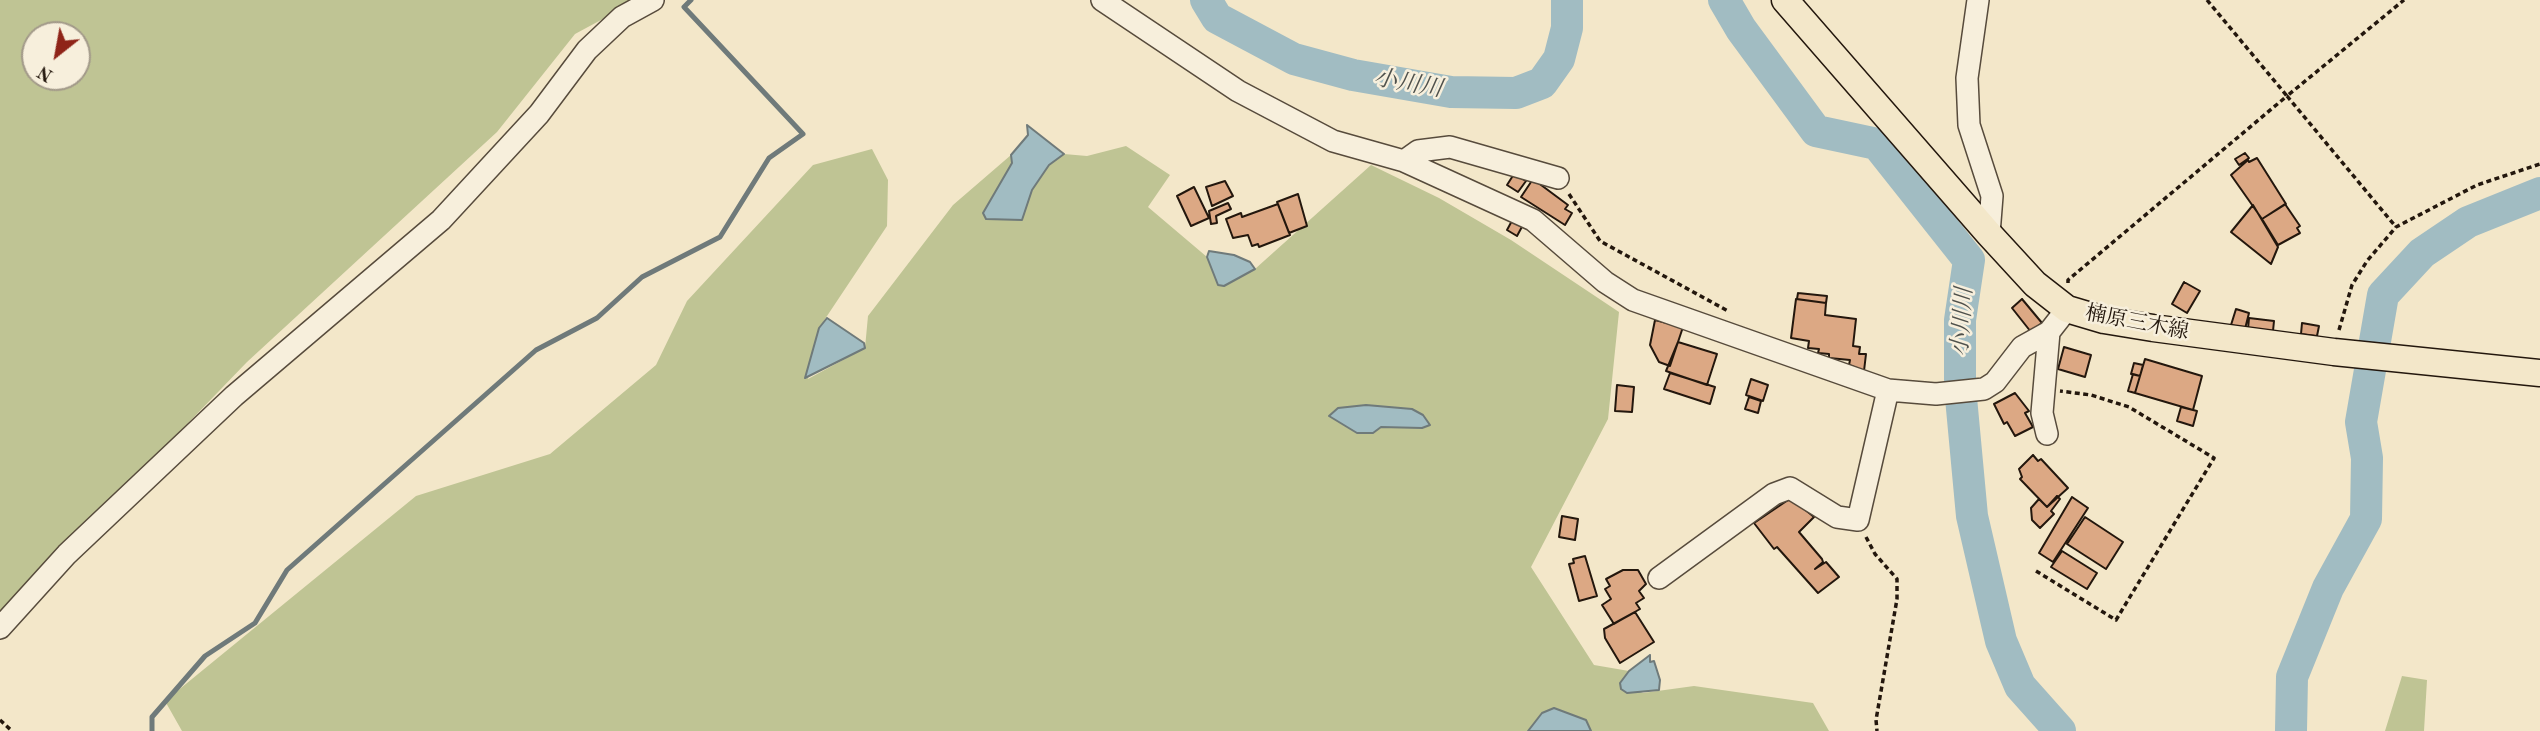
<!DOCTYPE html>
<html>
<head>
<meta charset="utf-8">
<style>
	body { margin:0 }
	#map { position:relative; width:2540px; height:731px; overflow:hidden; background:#f3e7c9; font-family:"Old Standard TT",serif }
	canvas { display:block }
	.north { position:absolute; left:21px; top:21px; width:70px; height:70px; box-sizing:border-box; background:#f7efdc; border:2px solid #a29989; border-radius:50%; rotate:211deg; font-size:19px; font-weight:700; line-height:28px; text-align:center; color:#23170d }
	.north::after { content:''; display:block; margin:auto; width:24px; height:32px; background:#8f2418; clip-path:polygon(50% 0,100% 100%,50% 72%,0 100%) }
</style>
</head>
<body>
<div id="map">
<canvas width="2540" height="731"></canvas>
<div class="north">N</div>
</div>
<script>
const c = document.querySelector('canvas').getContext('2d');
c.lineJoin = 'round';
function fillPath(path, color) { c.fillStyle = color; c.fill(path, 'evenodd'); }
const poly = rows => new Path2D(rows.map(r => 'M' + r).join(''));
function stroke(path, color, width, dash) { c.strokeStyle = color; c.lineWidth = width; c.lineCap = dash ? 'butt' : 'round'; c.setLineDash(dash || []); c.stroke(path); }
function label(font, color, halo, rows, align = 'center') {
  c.font = font + ' "Old Standard TT","Noto Serif JP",serif'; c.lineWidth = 5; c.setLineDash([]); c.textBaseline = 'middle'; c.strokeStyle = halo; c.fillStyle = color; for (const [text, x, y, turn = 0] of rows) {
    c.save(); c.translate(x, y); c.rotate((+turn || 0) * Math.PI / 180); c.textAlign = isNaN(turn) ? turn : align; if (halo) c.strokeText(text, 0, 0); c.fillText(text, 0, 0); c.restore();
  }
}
const green = poly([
	[0,0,638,0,575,34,497,132,247,362,0,618],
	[35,35,77,35,77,77,35,77],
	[1126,146,1170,175,1148,207,1207,257,1218,285,1255,269,1371,165,1439,198,1511,240,1619,312,1608,419,1531,567,1594,665,1629,671,1620,683,1643,693,1694,686,1813,703,1829,731,182,731,165,701,416,496,550,454,656,365,687,301,813,165,872,149,888,180,887,226,819,328,808,379,865,348,868,316,953,205,1011,155,1012,163,988,204,986,218,1022,219,1032,190,1049,165,1064,154,1087,156],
	[2402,676,2427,680,2424,731,2385,731]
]);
const water = poly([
	[1027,125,1064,154,1049,165,1032,190,1022,220,986,219,983,213,1012,163,1011,155,1028,135,1027,125],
	[1209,251,1234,255,1250,262,1255,269,1224,286,1218,285,1207,257,1209,251],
	[827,318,864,343,865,348,805,378,819,328,827,318],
	[1366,405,1412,409,1423,415,1430,425,1422,428,1381,427,1373,433,1357,433,1329,416,1338,408,1366,405],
	[1650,655,1650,662,1654,661,1660,680,1659,690,1627,693,1621,689,1620,683,1629,671,1650,655],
	[1554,708,1586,720,1591,731,1528,731,1542,713,1554,708]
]);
const stream = poly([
	[152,731,152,717,205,656,255,623,287,570,536,350,597,318,642,277,720,237,769,158,803,134,684,7,691,0]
]);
const river = poly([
	[1206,0,1217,18,1294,59,1353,75,1451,92,1516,93,1542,83,1559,59,1567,28,1567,0],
	[1724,0,1741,29,1816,131,1877,144,1969,260,1960,320,1960,387,1972,516,2001,641,2020,686,2060,731],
	[2291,731,2292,677,2328,588,2366,519,2367,458,2361,422,2383,295,2422,253,2468,222,2540,193]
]);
const building = poly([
	[2245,153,2249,158,2239,165,2235,159,2245,153],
	[2257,158,2286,204,2262,219,2231,175,2248,160,2249,162,2257,158],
	[1514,174,1526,181,1518,192,1507,185,1514,174],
	[1533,179,1568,205,1565,209,1572,213,1565,225,1521,197,1533,179],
	[1225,181,1233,196,1212,206,1206,187,1225,181],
	[1194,187,1209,218,1191,226,1177,196,1194,187],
	[1298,194,1307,226,1289,233,1277,202,1298,194],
	[1228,203,1231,209,1216,216,1217,223,1211,224,1209,211,1228,203],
	[1278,204,1290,235,1259,247,1258,244,1252,246,1248,235,1233,238,1226,219,1241,213,1242,217,1278,204],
	[2285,204,2300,226,2297,228,2300,233,2278,245,2262,219,2285,204],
	[2253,205,2278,247,2271,264,2231,232,2253,205],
	[1514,217,1524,223,1517,236,1507,230,1514,217],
	[2184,282,2200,291,2187,313,2172,304,2184,282],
	[1798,293,1827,296,1826,303,1797,299,1798,293],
	[1796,299,1826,303,1825,315,1856,319,1853,346,1860,347,1859,354,1866,354,1864,371,1849,365,1850,360,1829,358,1829,354,1818,353,1819,349,1808,348,1809,341,1791,338,1796,299],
	[2022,299,2042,323,2031,332,2012,308,2022,299],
	[2236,309,2249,313,2245,329,2231,325,2236,309],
	[2249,318,2274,321,2273,331,2248,329,2249,318],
	[1655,320,1683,327,1670,366,1659,362,1650,345,1655,320],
	[2302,323,2319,326,2317,336,2301,334,2302,323],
	[1678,342,1717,354,1707,385,1666,371,1678,342],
	[2064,347,2091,355,2085,377,2058,369,2064,347],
	[2145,359,2202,376,2193,410,2135,393,2145,359],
	[2134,363,2143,365,2140,376,2131,374,2134,363],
	[1670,373,1715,387,1710,404,1664,389,1670,373],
	[2133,374,2140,376,2135,393,2128,391,2133,374],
	[1751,379,1768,385,1763,401,1746,395,1751,379],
	[1617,385,1634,387,1632,412,1615,411,1617,385],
	[2015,393,2029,411,2025,413,2033,427,2015,436,2007,422,2004,424,1994,404,2015,393],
	[1749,397,1761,401,1758,413,1745,409,1749,397],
	[2181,407,2197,411,2193,426,2177,421,2181,407],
	[2033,455,2038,461,2041,459,2068,488,2047,507,2020,479,2022,477,2019,469,2033,455],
	[2057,496,2060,499,2051,511,2054,514,2040,528,2032,520,2031,508,2039,499,2047,507,2057,496],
	[2072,497,2088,508,2053,562,2039,553,2072,497],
	[1791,498,1814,517,1799,532,1822,559,1823,562,1815,569,1826,562,1839,577,1818,593,1777,547,1774,549,1754,523,1791,498],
	[1562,516,1578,519,1575,540,1559,537,1562,516],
	[2085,517,2123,542,2106,569,2067,544,2085,517],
	[2062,551,2097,573,2087,589,2051,567,2062,551],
	[1585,556,1597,596,1579,601,1569,564,1574,563,1573,559,1585,556],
	[1623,570,1638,570,1646,584,1639,591,1644,598,1636,603,1640,609,1614,624,1602,605,1611,599,1605,589,1610,586,1606,579,1623,570],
	[1635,612,1654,642,1620,663,1605,638,1604,629,1635,612]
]);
const path = poly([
	[2207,0,2287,96,2404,0],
	[1569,194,1600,241,1728,311],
	[2068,283,2068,280,2287,96,2396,227],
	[2339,330,2352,285,2367,261,2396,227,2477,185,2540,164],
	[1866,537,1875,554,1897,579,1897,599,1876,720,1877,731],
	[2036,571,2116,620,2214,458,2129,407,2091,395,2060,391],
	[0,720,12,731]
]);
const minor = poly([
	[1102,0,1238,91,1333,141,1404,161,1533,220,1605,282,1633,300,1888,390,1936,394,1984,389,1995,382,2022,347,2049,332,2067,309],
	[1978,0,1967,78,1969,125,1992,196,1989,234],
	[1404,161,1418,151,1450,147,1558,178],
	[2047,434,2042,413,2049,332],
	[1659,578,1774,494,1790,488,1837,517,1858,520,1888,390],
	[0,628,67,554,234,396,441,220,539,114,587,50,622,17,653,0]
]);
const major = poly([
	[1785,0,1989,234,2035,284,2067,309,2104,320,2153,328,2334,352,2540,373]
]);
const streetNames = [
	["楠原三木線",2137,323,11]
];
const waterNames = [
	["小川川",1408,84,10],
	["小川川",1963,322,-86]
];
fillPath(green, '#bfc494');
fillPath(water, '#a1bcc2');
stroke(water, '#6f7a7a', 2);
stroke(stream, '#6f7a7a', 5);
stroke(river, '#a1bcc2', 32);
fillPath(building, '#dca884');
stroke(building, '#23170d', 2);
stroke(minor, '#574b3c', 24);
stroke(major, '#23170d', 29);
stroke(path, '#23170d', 3.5, [5, 3.5]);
stroke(minor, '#f7efdc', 21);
stroke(major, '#f3e7c9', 26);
label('21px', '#23170d', '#f7efdc', streetNames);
label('italic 23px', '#4f514c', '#f7efdc', waterNames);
</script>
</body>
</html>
